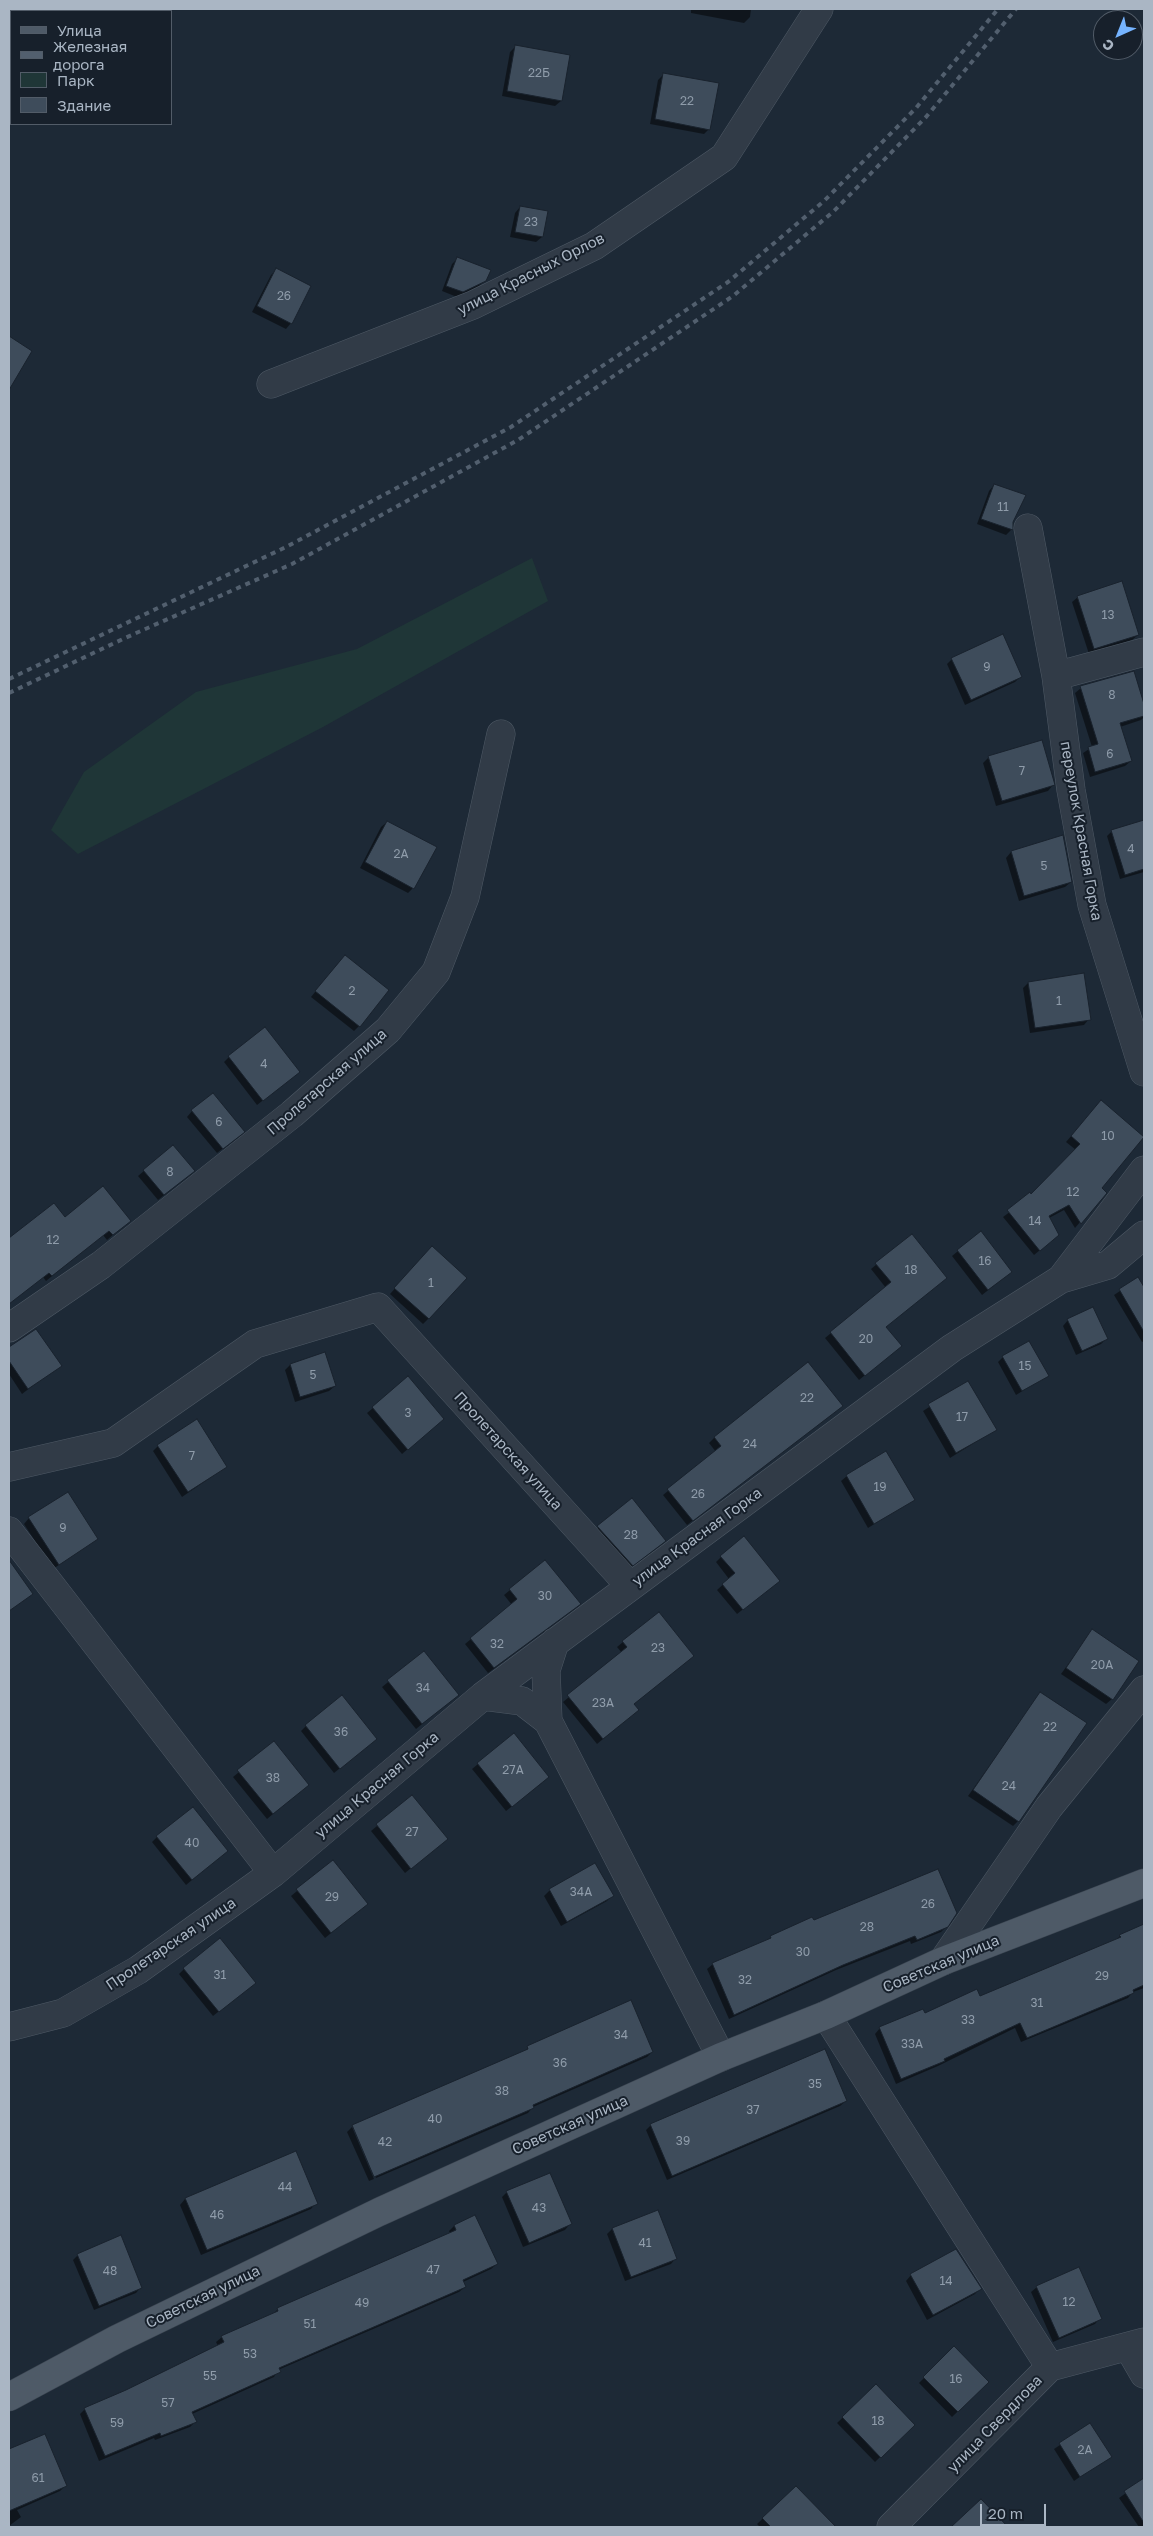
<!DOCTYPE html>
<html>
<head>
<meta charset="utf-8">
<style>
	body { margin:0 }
	#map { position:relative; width:1153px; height:2536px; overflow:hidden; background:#1d2936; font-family:"Golos Text",sans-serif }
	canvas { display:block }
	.frame { position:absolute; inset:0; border:10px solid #aab6c4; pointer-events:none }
	.legend { position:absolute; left:10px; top:10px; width:162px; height:115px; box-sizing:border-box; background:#17202b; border:1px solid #525c68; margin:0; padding:6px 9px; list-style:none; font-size:15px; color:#aab6c4 }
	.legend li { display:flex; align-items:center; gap:10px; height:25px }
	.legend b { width:25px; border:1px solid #525c68 }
	.north { position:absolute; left:1093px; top:10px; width:50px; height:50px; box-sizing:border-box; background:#17202b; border:1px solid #525c68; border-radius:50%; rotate:224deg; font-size:14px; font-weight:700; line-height:20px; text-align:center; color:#aab6c4 }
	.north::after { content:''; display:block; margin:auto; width:18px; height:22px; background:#75b3fe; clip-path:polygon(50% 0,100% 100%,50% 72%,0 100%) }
	.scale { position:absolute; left:980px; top:2504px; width:66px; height:22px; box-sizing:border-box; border:2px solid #aab6c4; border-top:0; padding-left:6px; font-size:15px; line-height:18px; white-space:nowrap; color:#aab6c4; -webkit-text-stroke:4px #17202b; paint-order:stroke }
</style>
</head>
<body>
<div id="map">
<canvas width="1153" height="2536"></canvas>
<div class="frame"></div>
<ul class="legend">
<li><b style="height:6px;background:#4e5a67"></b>Улица</li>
<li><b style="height:6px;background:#525f6e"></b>Железная дорога</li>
<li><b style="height:14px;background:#1f3637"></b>Парк</li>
<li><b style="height:14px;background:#3e4c5b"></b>Здание</li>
</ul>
<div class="north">С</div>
<div class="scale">20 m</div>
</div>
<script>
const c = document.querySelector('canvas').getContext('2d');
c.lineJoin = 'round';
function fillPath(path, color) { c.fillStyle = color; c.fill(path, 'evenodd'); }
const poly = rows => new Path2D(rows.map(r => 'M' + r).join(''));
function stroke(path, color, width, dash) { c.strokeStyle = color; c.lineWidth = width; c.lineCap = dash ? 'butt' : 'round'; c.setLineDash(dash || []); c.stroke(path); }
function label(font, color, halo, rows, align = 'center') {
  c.font = font + ' "Golos Text",sans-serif'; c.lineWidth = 4; c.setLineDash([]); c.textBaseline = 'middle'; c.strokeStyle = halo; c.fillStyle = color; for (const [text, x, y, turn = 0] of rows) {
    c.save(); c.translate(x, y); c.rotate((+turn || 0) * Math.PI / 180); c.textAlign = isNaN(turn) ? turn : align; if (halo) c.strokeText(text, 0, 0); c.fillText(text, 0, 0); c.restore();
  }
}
const green = poly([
	[532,558,548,601,323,727,78,854,51,830,84,772,196,692,357,649]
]);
const shadow = poly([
	[9,9,21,10,11,11,11,25,9,29],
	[103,9,144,9,142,11,107,11],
	[691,9,751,9,750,17,744,23,691,13],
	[516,46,561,101,555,106,502,96,510,52],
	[664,74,709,129,704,134,650,124,658,80],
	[520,207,542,237,536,242,510,237,515,213],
	[458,258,485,280,479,286,457,297,442,291,452,264],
	[276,270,291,323,286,329,252,312,271,275],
	[994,485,1012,522,1011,530,1006,535,977,524,989,491],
	[1078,597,1138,635,1132,640,1089,654,1072,602],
	[952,659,1021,676,1015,682,965,705,947,664],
	[1133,672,1144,708,1144,717,1141,720,1120,727,1131,761,1125,766,1090,777,1083,753,1092,747,1075,693,1081,688],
	[989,757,1053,785,1048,791,996,806,983,763],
	[1144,821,1144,872,1120,879,1107,836,1112,831],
	[387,822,413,888,408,893,360,868,381,827],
	[1062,837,1071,882,1065,887,1019,901,1006,858,1011,852],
	[339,962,359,1026,354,1031,311,997],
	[1028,983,1089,1019,1084,1025,1030,1033,1023,988],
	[229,1057,293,1077,257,1105,224,1062],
	[1096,1107,1100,1188,1105,1193,1075,1228,1064,1210,1049,1218,1051,1241,1034,1255,1003,1217,1031,1196,1076,1150,1066,1142],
	[192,1111,238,1137,217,1153,187,1117],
	[173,1146,188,1176,158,1200,138,1176],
	[53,1205,64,1219,129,1221,107,1240,103,1235,46,1281,43,1277,9,1303,9,1239],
	[980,1233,1005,1277,982,1295,952,1256],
	[912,1235,885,1327,895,1351,859,1380,825,1338,886,1288,871,1269],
	[427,1253,428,1319,423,1324,390,1294],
	[1138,1279,1144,1289,1144,1341,1142,1342,1114,1295],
	[1068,1320,1106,1339,1101,1344,1076,1355,1063,1326],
	[36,1330,60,1365,22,1394,9,1374,9,1349],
	[1003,1357,1047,1376,1016,1395,998,1362],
	[807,1363,836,1411,687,1525,663,1495,716,1452,709,1443,714,1438],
	[290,1365,335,1386,329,1391,295,1402,285,1370],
	[968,1382,995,1430,950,1458,923,1411],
	[373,1408,437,1424,402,1454,367,1413],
	[158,1446,226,1467,182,1497,153,1451],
	[847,1476,913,1500,868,1528,841,1481],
	[632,1500,659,1546,627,1570,593,1532],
	[29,1518,97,1539,53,1569,24,1524],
	[721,1557,773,1586,737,1614,717,1590,729,1579,716,1562],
	[545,1561,574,1609,488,1673,465,1644,512,1605,504,1595],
	[1092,1631,1112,1699,1106,1704,1061,1674],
	[623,1642,687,1661,633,1704,632,1715,597,1744,563,1702,622,1653,617,1647],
	[424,1653,452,1700,416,1729,382,1687],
	[1041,1693,1018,1821,1013,1826,968,1796],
	[306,1726,370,1744,334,1773,301,1731],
	[513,1735,542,1783,506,1811,472,1769],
	[274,1743,302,1790,267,1819,233,1777],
	[412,1797,441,1844,405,1873,371,1831],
	[157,1837,221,1856,186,1885,152,1842],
	[332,1862,361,1909,325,1938,291,1896],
	[550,1890,612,1895,607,1901,561,1926,544,1896],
	[813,1922,947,1926,941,1932,911,1944,910,1941,836,1970,729,2019,707,1969,713,1964,766,1941,771,1937],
	[1144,1925,1144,1988,1133,1992,1128,1998,1021,2042,1015,2028,938,2066,896,2084,875,2034,880,2028,980,1997,1115,1941,1120,1936],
	[184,1969,248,1988,213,2016,179,1974],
	[528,2048,652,2052,647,2057,533,2107,528,2113,376,2178,353,2126,521,2054],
	[846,2101,840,2106,667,2180,646,2130,651,2125],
	[352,2127,374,2179,369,2181,347,2132],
	[295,2153,316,2203,311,2209,201,2255,180,2205,185,2199],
	[507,2192,570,2224,565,2230,523,2247,502,2197],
	[454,2226,497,2264,491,2269,463,2282,465,2287,459,2292,278,2370,274,2377,192,2414,195,2422,190,2427,155,2440,154,2438,99,2461,80,2414,85,2409,127,2392,218,2346,216,2342,222,2337,272,2315,278,2309,450,2234,449,2231],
	[612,2229,676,2258,671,2264,625,2281,607,2234],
	[78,2255,141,2287,136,2293,94,2310,73,2260],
	[911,2275,980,2288,975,2294,927,2320,906,2281],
	[1037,2287,1100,2318,1095,2324,1053,2342,1031,2292],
	[954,2348,988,2382,952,2417,919,2383],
	[876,2386,913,2425,875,2462,837,2423],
	[1090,2425,1110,2456,1074,2481,1054,2449],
	[44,2436,65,2486,60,2491,17,2510,21,2517,9,2526,9,2451],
	[1144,2480,1144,2527,1139,2527,1119,2498],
	[796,2487,833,2526,832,2527,760,2527,757,2524],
	[981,2500,1006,2527,953,2527]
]);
const building = poly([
	[515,45,570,55,562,101,507,91,515,45],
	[663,73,719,83,710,130,655,119,663,73],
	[520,206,548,211,543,237,515,232,520,206],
	[457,257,491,270,486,281,463,292,446,286,457,257],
	[276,268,311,286,292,324,257,306,276,268],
	[9,336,32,351,9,390,9,336],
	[994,484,1026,495,1013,522,1013,530,981,519,994,484],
	[1122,581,1139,635,1094,649,1077,596,1122,581],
	[1003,634,1022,677,971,700,951,658,1003,634],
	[1134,671,1144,704,1144,716,1120,723,1132,761,1095,772,1088,747,1098,744,1080,686,1134,671],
	[1042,740,1055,785,1002,801,988,756,1042,740],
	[1144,820,1144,869,1125,875,1111,830,1144,820],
	[387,821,437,847,414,889,365,862,387,821],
	[1063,835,1072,882,1024,896,1011,851,1063,835],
	[345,955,389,990,360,1027,315,991,345,955],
	[1084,973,1091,1020,1035,1028,1028,982,1084,973],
	[265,1027,300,1072,263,1101,228,1056,265,1027],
	[213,1093,245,1132,223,1149,191,1110,213,1093],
	[1101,1100,1144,1137,1102,1188,1107,1193,1081,1224,1069,1205,1049,1216,1059,1235,1040,1251,1007,1210,1030,1192,1031,1194,1080,1144,1071,1136,1101,1100],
	[173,1145,195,1171,164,1195,143,1170,173,1145],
	[103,1186,131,1221,113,1235,109,1231,52,1276,49,1273,9,1304,9,1238,54,1203,65,1217,103,1186],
	[981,1231,1012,1272,988,1290,957,1250,981,1231],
	[912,1234,947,1278,886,1327,902,1346,865,1376,830,1332,891,1282,875,1263,912,1234],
	[432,1246,467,1278,429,1319,394,1288,432,1246],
	[1138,1277,1144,1287,1144,1332,1119,1289,1138,1277],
	[1093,1307,1108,1339,1082,1351,1067,1319,1093,1307],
	[36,1329,62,1366,28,1389,9,1361,9,1347,36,1329],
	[1029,1341,1049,1376,1022,1391,1002,1356,1029,1341],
	[325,1352,336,1386,300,1397,290,1364,325,1352],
	[808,1362,843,1406,693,1521,667,1489,721,1446,714,1437,808,1362],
	[408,1376,444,1419,408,1450,372,1407,408,1376],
	[968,1381,997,1430,956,1453,928,1404,968,1381],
	[197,1419,227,1467,188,1492,157,1445,197,1419],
	[886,1451,915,1500,874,1524,846,1475,886,1451],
	[68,1492,98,1539,59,1565,28,1517,68,1492],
	[632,1498,666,1541,633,1566,597,1526,632,1498],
	[744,1536,780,1581,743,1610,722,1584,735,1573,720,1556,744,1536],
	[9,1560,33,1594,9,1611,9,1560],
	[545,1560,581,1604,494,1668,470,1638,517,1599,509,1589,545,1560],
	[659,1612,694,1656,634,1704,639,1710,603,1739,567,1695,627,1647,622,1641,659,1612],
	[1092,1629,1139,1661,1113,1700,1066,1668,1092,1629],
	[424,1651,459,1695,422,1724,387,1680,424,1651],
	[1040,1692,1087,1723,1019,1822,973,1790,1040,1692],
	[342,1695,377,1739,340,1769,305,1725,342,1695],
	[514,1733,549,1777,512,1807,477,1763,514,1733],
	[274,1741,309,1785,273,1814,237,1770,274,1741],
	[412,1795,448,1839,411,1869,376,1824,412,1795],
	[193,1807,228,1851,192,1880,156,1836,193,1807],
	[333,1860,368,1904,331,1933,296,1889,333,1860],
	[595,1863,614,1896,567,1922,549,1889,595,1863],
	[938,1869,957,1913,948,1927,917,1940,915,1936,843,1965,734,2015,712,1963,771,1938,770,1936,812,1917,814,1920,938,1869],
	[1144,1924,1144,1985,1133,1990,1134,1993,1027,2038,1020,2023,944,2059,945,2061,901,2079,879,2027,923,2009,925,2013,977,1989,980,1996,1121,1937,1119,1935,1144,1924],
	[220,1938,256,1983,219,2012,183,1968,220,1938],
	[631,2000,653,2052,533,2105,534,2108,374,2177,352,2125,528,2049,527,2046,631,2000],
	[825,2049,847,2101,672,2176,650,2124,825,2049],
	[296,2151,318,2204,207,2250,185,2198,296,2151],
	[550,2173,572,2224,529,2243,506,2191,550,2173],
	[658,2210,677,2259,631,2277,612,2228,658,2210],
	[475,2215,498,2264,463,2280,466,2287,279,2368,281,2372,192,2412,197,2422,161,2436,160,2433,105,2456,84,2408,126,2390,224,2342,221,2336,278,2311,277,2308,456,2230,454,2225,475,2215],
	[121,2235,142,2288,99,2306,77,2254,121,2235],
	[956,2249,982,2289,933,2315,910,2274,956,2249],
	[1079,2267,1102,2319,1059,2338,1036,2286,1079,2267],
	[954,2346,989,2382,958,2412,923,2377,954,2346],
	[876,2384,915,2425,881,2458,842,2417,876,2384],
	[1090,2423,1112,2457,1080,2477,1059,2443,1090,2423],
	[45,2434,67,2486,9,2511,9,2449,45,2434],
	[1144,2478,1144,2523,1124,2491,1144,2478],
	[796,2486,836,2527,771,2527,762,2518,796,2486],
	[981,2499,1008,2527,951,2527,981,2499]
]);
const minor = poly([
	[46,11,47,9],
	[9,80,11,75],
	[271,384,473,305,594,246,724,157,819,9],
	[1028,528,1056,676],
	[1144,652,1056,676,1071,790,1092,905,1144,1072],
	[1061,1279,1144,1170],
	[9,1328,101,1265,292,1114,388,1030,436,972,465,897,501,734],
	[9,1467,113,1443,255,1344,378,1307,630,1586],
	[9,1531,273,1873],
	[483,1696,522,1701,548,1721,721,2057],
	[548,1721,546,1670,555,1642],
	[943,1961,1049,1807,1144,1690],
	[826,2015,1050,2367],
	[9,2027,63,2013,138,1970,273,1873,483,1696,952,1348,1061,1279,1108,1265,1144,1235],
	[1129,2348,1144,2374],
	[891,2527,1050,2367,1144,2342]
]);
const major = poly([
	[9,2397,117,2339,379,2212,721,2057,826,2015,943,1961,1144,1883]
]);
const rail = poly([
	[9,679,286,547,511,427,728,282,824,201,916,108,998,9],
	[9,693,125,638,292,564,518,440,733,296,834,211,926,117,1016,9]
]);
const numberNames = [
	["22Б",539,73],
	["22",687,101],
	["23",531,222],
	["26",284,296],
	["11",1003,507],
	["13",1108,615],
	["9",987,667],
	["8",1112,695],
	["6",1110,754],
	["7",1022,771],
	["4",1131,849],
	["2А",401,854],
	["5",1044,866],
	["2",352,991],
	["1",1059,1001],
	["4",264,1064],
	["6",219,1122],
	["10",1108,1136],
	["8",170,1172],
	["12",1073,1192],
	["14",1035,1221],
	["12",53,1240],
	["16",985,1261],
	["18",911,1270],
	["1",431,1283],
	["20",866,1339],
	["15",1025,1366],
	["5",313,1375],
	["22",807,1398],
	["3",408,1413],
	["17",962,1417],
	["24",750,1444],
	["7",192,1456],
	["19",880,1487],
	["26",698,1494],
	["9",63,1528],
	["28",631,1535],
	["30",545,1596],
	["32",497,1644],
	["23",658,1648],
	["20А",1102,1665],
	["34",423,1688],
	["23А",603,1703],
	["22",1050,1727],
	["36",341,1732],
	["27А",513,1770],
	["38",273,1778],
	["24",1009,1786],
	["27",412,1832],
	["40",192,1843],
	["34А",581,1892],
	["29",332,1897],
	["26",928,1904],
	["28",867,1927],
	["30",803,1952],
	["31",220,1975],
	["29",1102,1976],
	["32",745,1980],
	["31",1037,2003],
	["33",968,2020],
	["34",621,2035],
	["33А",912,2044],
	["36",560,2063],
	["35",815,2084],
	["38",502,2091],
	["37",753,2110],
	["40",435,2119],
	["39",683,2141],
	["42",385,2142],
	["44",285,2187],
	["43",539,2208],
	["46",217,2215],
	["41",645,2243],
	["47",433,2270],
	["48",110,2271],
	["14",946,2281],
	["12",1069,2302],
	["49",362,2303],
	["51",310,2324],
	["53",250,2354],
	["55",210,2376],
	["16",956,2379],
	["57",168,2403],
	["18",878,2421],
	["59",117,2423],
	["2А",1085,2450],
	["61",38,2478]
];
const streetNames = [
	["улица Красных Орлов",531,274,-27],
	["переулок Красная Горка",1081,831,80],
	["Пролетарская улица",327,1082,-41],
	["Пролетарская улица",508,1451,48],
	["улица Красная Горка",697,1537,-36],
	["улица Красная Горка",377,1785,-40],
	["Пролетарская улица",171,1944,-34],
	["Советская улица",941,1964,-23],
	["Советская улица",570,2125,-24],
	["Советская улица",203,2297,-26],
	["улица Свердлова",995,2424,-46]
];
fillPath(green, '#1f3637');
fillPath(shadow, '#0007');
fillPath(building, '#3e4c5b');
stroke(building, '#19222d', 1);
stroke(minor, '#4e5965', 29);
stroke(major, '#3a4450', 29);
stroke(minor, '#313b47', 28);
stroke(major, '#4e5a67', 28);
stroke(rail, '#525f6e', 4, [5, 5]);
label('12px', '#8f9caa', null, numberNames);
label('15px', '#aab6c4', '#17202b', streetNames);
</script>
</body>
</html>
